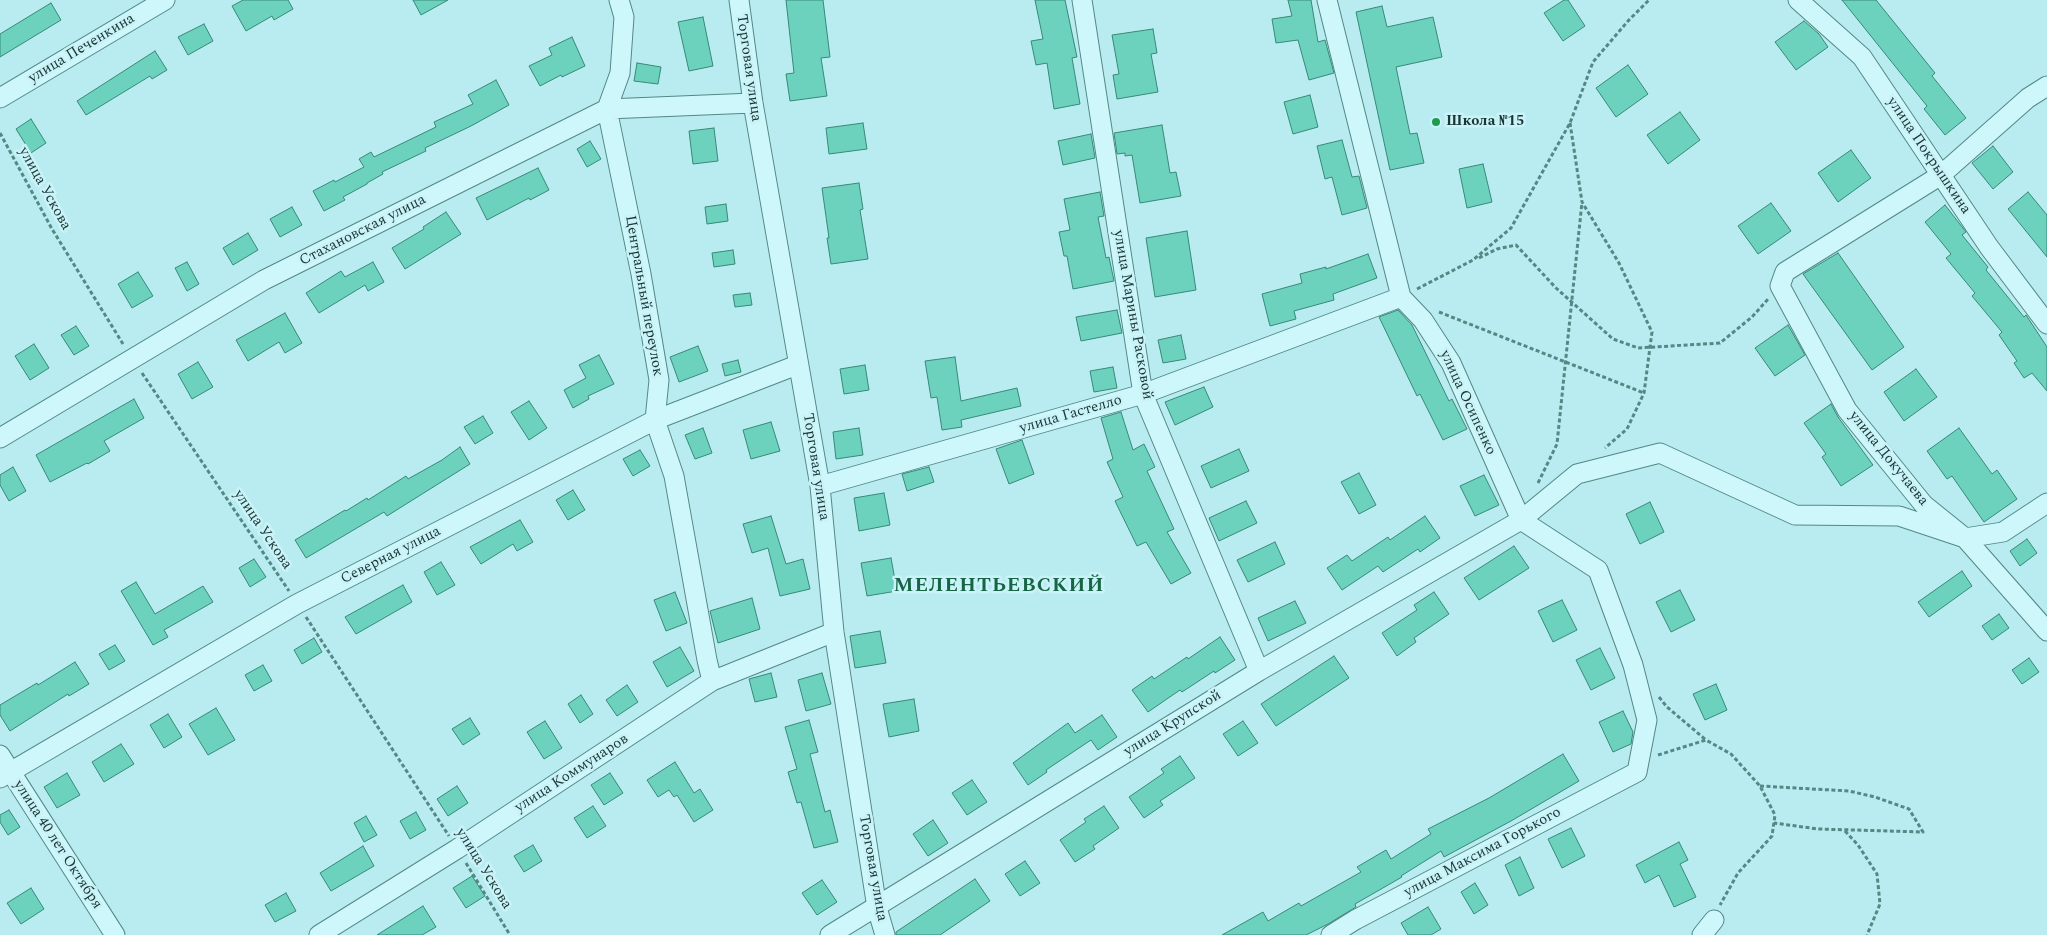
<!DOCTYPE html>
<html>
<head>
<meta charset="utf-8">
<style>
	body { margin:0 }
	canvas { display:block; background:#b9ecf1 }
</style>
</head>
<body>
<canvas width="2047" height="935"></canvas>
<script>
const c = document.querySelector('canvas').getContext('2d');
c.lineJoin = 'round';
function fillPath(path, color) { c.fillStyle = color; c.fill(path, 'evenodd'); }
const poly = rows => new Path2D(rows.map(r => 'M' + r).join(''));
function stroke(path, color, width, dash) { c.strokeStyle = color; c.lineWidth = width; c.lineCap = dash ? 'butt' : 'round'; c.setLineDash(dash || []); c.stroke(path); }
function label(font, color, halo, rows, align = 'center') {
  c.font = font + ' Spectral,serif'; c.lineWidth = 5; c.setLineDash([]); c.textBaseline = 'middle'; c.strokeStyle = halo; c.fillStyle = color; for (const [text, x, y, turn = 0] of rows) {
    c.save(); c.translate(x, y); c.rotate((+turn || 0) * Math.PI / 180); c.textAlign = isNaN(turn) ? turn : align; if (halo) c.strokeText(text, 0, 0); c.fillText(text, 0, 0); c.restore();
  }
}
const building = poly([
	[243,0,288,0,293,9,274,20,272,16,246,31,232,6,243,0],
	[413,0,448,0,421,15,413,0],
	[786,0,823,0,830,57,821,58,827,96,790,101,786,74,794,73,786,0],
	[1035,0,1065,0,1077,57,1072,58,1080,104,1054,109,1047,63,1036,65,1031,41,1043,39,1035,0],
	[1288,0,1311,0,1318,42,1325,40,1334,73,1309,80,1298,40,1276,43,1272,19,1292,16,1288,0],
	[1564,0,1568,0,1585,26,1563,41,1544,13,1564,0],
	[1842,0,1876,0,1935,73,1932,76,1966,118,1945,135,1924,109,1927,106,1842,0],
	[51,3,61,20,0,57,0,34,51,3],
	[1382,6,1387,27,1433,17,1442,57,1396,67,1410,134,1417,133,1424,163,1390,170,1356,12,1382,6],
	[703,17,713,66,689,71,678,22,703,17],
	[1804,21,1819,34,1828,47,1796,70,1775,42,1804,21],
	[204,24,213,41,188,55,178,37,204,24],
	[1153,29,1157,53,1151,54,1158,92,1117,99,1113,75,1119,74,1112,35,1153,29],
	[572,37,585,66,562,77,561,75,540,86,529,66,552,55,549,48,572,37],
	[155,51,167,70,152,79,150,76,86,115,77,101,155,51],
	[637,63,661,67,658,84,634,81,637,63],
	[1628,65,1648,94,1616,117,1596,88,1628,65],
	[496,80,509,105,471,126,425,148,426,151,382,172,383,174,367,183,367,184,343,197,345,200,324,211,313,191,334,180,335,182,364,167,359,159,371,152,374,157,436,127,434,122,473,104,468,95,496,80],
	[1310,95,1318,127,1293,134,1284,102,1310,95],
	[1680,112,1700,140,1668,164,1647,135,1680,112],
	[31,119,46,143,31,153,16,129,31,119],
	[863,123,867,149,829,154,826,128,863,123],
	[1162,125,1170,173,1176,172,1181,196,1140,203,1132,155,1125,156,1125,153,1117,154,1114,133,1162,125],
	[714,128,718,161,693,164,689,131,714,128],
	[1091,134,1095,158,1063,165,1058,141,1091,134],
	[1342,140,1352,177,1359,176,1367,208,1342,215,1332,177,1325,179,1317,146,1342,140],
	[590,141,601,159,587,167,577,149,590,141],
	[1993,146,2013,172,1993,189,1972,163,1993,146],
	[1851,150,1871,178,1838,202,1818,173,1851,150],
	[1483,164,1492,202,1467,208,1459,169,1483,164],
	[538,168,549,190,530,200,529,198,487,220,476,198,538,168],
	[859,183,863,209,860,210,868,259,831,264,827,238,829,238,822,188,859,183],
	[1100,192,1104,216,1098,217,1106,258,1109,257,1114,281,1073,289,1067,256,1064,256,1059,232,1070,230,1064,199,1100,192],
	[2028,192,2047,215,2047,257,2008,209,2028,192],
	[1771,203,1791,231,1758,254,1738,226,1771,203],
	[726,204,728,221,707,224,705,207,726,204],
	[1945,205,1966,232,1962,235,1988,267,1986,270,2024,317,2026,315,2047,347,2047,391,2032,373,2024,378,2014,363,2017,361,1999,335,2002,332,1972,296,1975,293,1946,258,1951,254,1925,222,1945,205],
	[292,207,302,225,280,237,270,219,292,207],
	[446,212,461,234,405,269,392,248,424,229,423,227,446,212],
	[1187,231,1196,290,1155,297,1146,238,1187,231],
	[248,233,258,250,233,265,223,248,248,233],
	[733,250,735,264,714,267,712,253,733,250],
	[1838,253,1904,347,1872,370,1803,274,1838,253],
	[1368,254,1377,278,1333,294,1334,300,1294,311,1296,319,1270,326,1262,294,1302,283,1300,274,1326,267,1326,269,1368,254],
	[187,262,199,284,187,291,175,268,187,262],
	[373,262,384,282,368,291,365,285,319,313,306,293,341,271,345,277,373,262],
	[138,272,153,296,132,308,118,284,138,272],
	[750,293,752,305,735,307,733,295,750,293],
	[1117,310,1122,333,1081,341,1076,317,1117,310],
	[1398,310,1412,325,1449,401,1452,399,1467,429,1443,440,1420,394,1417,396,1379,317,1398,310],
	[285,313,302,343,285,353,279,342,248,361,236,340,285,313],
	[1788,325,1805,355,1775,376,1755,348,1788,325],
	[76,326,89,346,74,355,61,335,76,326],
	[1181,335,1186,359,1163,363,1158,340,1181,335],
	[34,344,49,368,30,380,15,356,34,344],
	[698,346,708,371,679,382,670,357,698,346],
	[599,355,614,384,588,396,589,399,573,408,564,390,586,378,579,365,599,355],
	[955,357,961,401,1017,388,1021,406,961,420,962,427,942,430,937,397,931,398,925,361,955,357],
	[738,360,741,372,725,376,722,364,738,360],
	[198,362,213,387,192,399,178,374,198,362],
	[865,365,869,390,844,394,840,369,865,365],
	[1113,367,1117,388,1094,392,1090,371,1113,367],
	[1916,369,1937,397,1904,421,1884,392,1916,369],
	[1204,387,1213,407,1175,425,1165,402,1204,387],
	[134,399,144,418,104,441,110,451,88,464,87,463,50,482,36,455,134,399],
	[529,401,547,428,529,440,511,412,529,401],
	[1831,404,1838,417,1873,465,1841,486,1822,457,1826,454,1804,423,1831,404],
	[1121,412,1133,450,1144,444,1155,467,1147,471,1174,529,1167,532,1191,573,1171,584,1146,542,1137,546,1115,501,1123,497,1107,462,1113,459,1101,418,1121,412],
	[483,416,493,433,475,444,464,427,483,416],
	[771,422,780,451,751,459,743,430,771,422],
	[703,428,712,453,695,459,685,435,703,428],
	[859,428,863,455,836,459,833,432,859,428],
	[1959,428,1992,474,1997,470,2017,499,1984,522,1952,476,1947,479,1927,451,1959,428],
	[1022,440,1034,474,1009,484,996,449,1022,440],
	[460,447,470,464,387,516,384,512,306,558,295,540,345,510,346,511,367,498,368,500,406,476,408,479,442,460,460,447],
	[1239,449,1249,471,1211,488,1201,466,1239,449],
	[640,450,650,466,633,476,623,459,640,450],
	[13,467,26,491,9,501,0,485,0,475,13,467],
	[929,467,934,482,907,491,902,474,929,467],
	[1359,473,1376,505,1359,514,1341,482,1359,473],
	[1484,475,1499,505,1475,516,1460,486,1484,475],
	[573,490,585,510,568,520,556,500,573,490],
	[884,493,890,525,859,531,854,498,884,493],
	[1246,501,1257,523,1219,541,1209,518,1246,501],
	[1650,502,1664,532,1640,544,1626,514,1650,502],
	[771,516,786,564,803,559,810,589,780,596,768,548,752,553,743,524,771,516],
	[1425,516,1440,538,1420,552,1418,549,1383,572,1378,566,1342,590,1327,568,1347,555,1352,561,1388,537,1390,540,1425,516],
	[520,520,533,542,517,551,513,544,481,564,470,547,520,520],
	[2027,539,2037,553,2020,566,2010,551,2027,539],
	[1275,542,1285,564,1248,582,1237,560,1275,542],
	[1514,546,1529,568,1479,600,1464,578,1514,546],
	[891,558,897,591,867,596,861,563,891,558],
	[254,559,266,577,250,587,239,568,254,559],
	[441,562,455,585,437,595,424,572,441,562],
	[1962,571,1972,586,1929,617,1918,602,1962,571],
	[136,582,155,614,203,586,213,602,164,630,168,637,153,645,121,591,136,582],
	[403,585,412,602,356,634,345,617,403,585],
	[1680,590,1695,620,1671,632,1656,602,1680,590],
	[675,592,687,623,666,631,654,600,675,592],
	[1434,592,1449,614,1414,638,1416,642,1397,656,1382,633,1417,610,1414,605,1434,592],
	[752,598,760,629,718,643,710,611,752,598],
	[1562,600,1577,630,1553,642,1538,611,1562,600],
	[1295,601,1306,623,1268,641,1258,618,1295,601],
	[1999,614,2009,628,1992,640,1982,626,1999,614],
	[880,631,886,663,855,668,850,636,880,631],
	[1220,637,1235,660,1215,673,1214,671,1182,692,1180,690,1148,712,1132,690,1152,676,1154,679,1187,657,1188,659,1220,637],
	[314,638,322,652,302,664,294,650,314,638],
	[115,645,125,661,109,670,99,654,115,645],
	[680,647,694,671,667,687,653,662,680,647],
	[1600,648,1615,678,1591,690,1576,660,1600,648],
	[1334,656,1349,678,1276,726,1261,704,1334,656],
	[2029,658,2039,672,2022,684,2012,670,2029,658],
	[75,662,89,684,69,696,68,694,10,731,0,715,0,705,37,683,38,685,75,662],
	[263,665,272,681,254,691,245,675,263,665],
	[771,673,777,697,755,702,749,679,771,673],
	[822,673,831,704,806,711,798,680,822,673],
	[1716,684,1727,710,1705,720,1693,694,1716,684],
	[627,685,638,702,617,716,606,700,627,685],
	[581,695,593,714,580,723,568,704,581,695],
	[914,699,919,731,889,737,883,704,914,699],
	[216,708,235,740,208,755,189,724,216,708],
	[1623,711,1633,732,1631,744,1613,752,1599,722,1623,711],
	[168,714,182,737,164,748,150,725,168,714],
	[1102,715,1117,737,1098,750,1091,740,1046,770,1047,772,1028,785,1013,763,1068,723,1075,733,1102,715],
	[470,718,480,734,463,745,452,729,470,718],
	[809,720,818,752,810,754,825,812,830,810,838,842,814,848,801,802,797,803,788,772,797,769,785,727,809,720],
	[545,721,562,748,544,759,527,732,545,721],
	[1243,721,1258,743,1238,756,1223,734,1243,721],
	[121,744,134,764,104,782,92,762,121,744],
	[1563,754,1579,781,1511,821,1444,857,1441,851,1401,876,1402,877,1355,904,1356,907,1328,924,1306,935,1222,935,1263,912,1268,921,1299,903,1301,906,1361,872,1357,867,1386,850,1391,859,1431,834,1428,829,1489,798,1563,754],
	[1180,756,1195,778,1160,801,1163,805,1144,818,1129,797,1164,773,1161,769,1180,756],
	[675,762,694,793,700,789,713,810,694,822,677,795,674,797,669,790,658,797,647,780,675,762],
	[67,773,80,795,57,808,44,787,67,773],
	[610,773,623,793,604,805,591,785,610,773],
	[972,780,987,802,967,815,952,793,972,780],
	[457,786,468,803,448,816,437,799,457,786],
	[593,806,606,826,587,838,574,818,593,806],
	[1104,806,1119,828,1093,846,1095,849,1075,862,1060,840,1086,822,1084,819,1104,806],
	[9,810,20,827,8,835,0,822,0,815,9,810],
	[416,812,426,830,410,839,400,821,416,812],
	[366,816,377,835,364,842,354,823,366,816],
	[933,820,948,843,928,856,913,834,933,820],
	[1571,828,1585,856,1562,868,1548,839,1571,828],
	[1679,842,1688,860,1680,864,1696,897,1674,907,1659,875,1645,883,1636,865,1679,842],
	[533,845,542,861,524,872,514,856,533,845],
	[363,846,374,866,331,891,320,873,363,846],
	[1520,857,1534,888,1519,896,1505,865,1520,857],
	[1025,861,1040,883,1020,896,1005,874,1025,861],
	[472,876,485,896,466,908,453,888,472,876],
	[975,879,990,901,940,935,896,935,896,932,975,879],
	[822,880,837,902,817,915,802,893,822,880],
	[1475,883,1488,905,1474,914,1461,892,1475,883],
	[31,888,44,909,21,924,7,903,31,888],
	[286,893,296,911,275,922,265,905,286,893],
	[423,906,436,927,422,935,377,935,423,906],
	[1428,907,1441,929,1431,935,1408,935,1401,923,1428,907]
]);
const path = poly([
	[1570,123,1582,202,1619,263,1652,332,1644,393,1627,429,1605,448],
	[0,133,52,229,123,344],
	[1479,258,1497,249,1516,245,1556,288,1613,339,1638,348,1720,343,1752,317,1769,298],
	[1417,289,1473,260,1511,228,1570,123,1593,62,1628,21,1649,0],
	[1439,312,1644,393],
	[142,373,289,591],
	[1538,483,1557,444,1582,202],
	[306,617,449,836],
	[1659,697,1667,707,1706,740],
	[1658,755,1706,740,1731,754,1760,786,1775,815,1772,836,1738,873,1720,905],
	[1760,786,1849,791,1875,797,1909,809,1923,832,1818,829,1774,823],
	[1845,831,1858,845,1877,874,1880,904,1867,935],
	[466,863,510,935]
]);
const minor = poly([
	[619,0,624,17,620,73,607,109,641,274,659,380,655,420,674,476,707,660,712,681],
	[739,0,753,103,820,486,834,632,877,908,885,935],
	[1082,0,1143,394,1259,671],
	[1327,0,1401,297,1423,320,1451,363,1521,520,1598,570,1633,665,1647,720,1637,772,1355,920,1331,935],
	[1798,0,1862,57,1989,247,2047,324],
	[2047,86,2028,98,1941,175,1785,272,1780,286,1847,410,1924,505,1965,538,2047,631],
	[0,98,165,0],
	[0,438,264,280,607,109,753,103],
	[820,486,1143,394,1401,297],
	[0,755,115,935],
	[0,778,297,604,655,420,797,365],
	[319,935,457,849,712,681,834,632],
	[830,935,1259,671,1521,520,1577,474,1660,453,1795,515,1899,516,1965,538,2003,532,2047,503],
	[1702,935,1714,920]
]);
const markers = [
	[1436,122,5,"#1f9b4e"]
];
const streetNames = [
	["улица Печенкина",82,49,-31],
	["Торговая улица",748,68,82],
	["улица Покрышкина",1928,156,56],
	["улица Ускова",44,189,61],
	["Стахановская улица",363,231,-27],
	["Центральный переулок",643,296,80],
	["улица Марины Расковой",1132,315,80],
	["улица Осипенко",1467,403,65],
	["улица Гастелло",1071,415,-16],
	["улица Докучаева",1888,459,51],
	["Торговая улица",815,467,81],
	["улица Ускова",262,530,56],
	["Северная улица",391,556,-27],
	["улица Крупской",1173,724,-32],
	["улица Коммунаров",572,774,-33],
	["улица 40 лет Октября",57,845,57],
	["улица Максима Горького",1483,853,-28],
	["Торговая улица",872,868,80],
	["улица Ускова",483,869,58]
];
const poiNames = [
	["Школа №15",1446,122]
];
const districtNames = [
	["МЕЛЕНТЬЕВСКИЙ",999,587]
];
fillPath(building, '#6cd2be');
stroke(building, '#378977', 1);
stroke(minor, '#538884', 21);
stroke(path, '#538884', 3, [4, 2.5]);
stroke(minor, '#cdf7fb', 19);
for (const [x, y, r, color] of markers) { const dot = new Path2D(); dot.arc(x, y, r, 0, 2 * Math.PI); c.fillStyle = color; c.fill(dot); stroke(dot, '#c9f3f8', 2); }
label('15px', '#193632', '#c9f3f8', streetNames);
label('bold 15px', '#193632', '#c9f3f8', poiNames, 'left');
c.letterSpacing = '1px';
label('bold 20px', '#166545', '#c9f3f8', districtNames);
c.letterSpacing = '0px';
</script>
</body>
</html>
